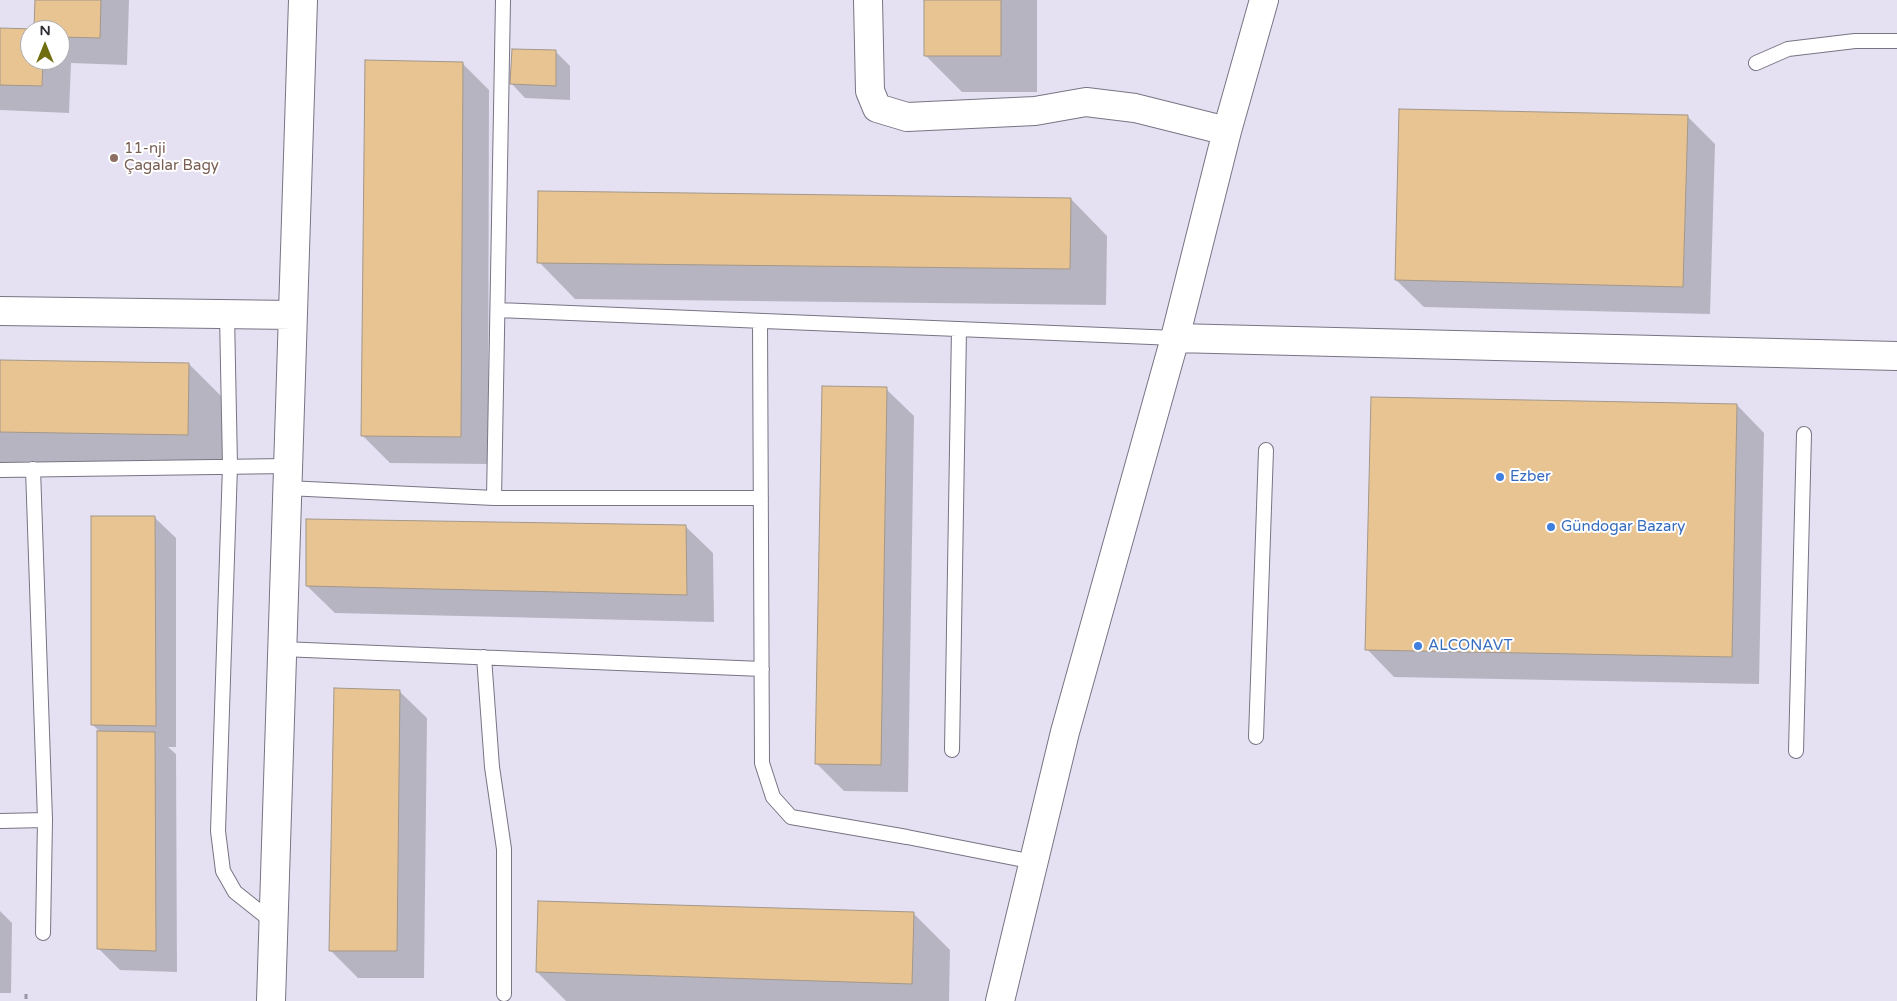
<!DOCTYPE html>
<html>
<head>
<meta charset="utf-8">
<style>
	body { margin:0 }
	#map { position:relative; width:1897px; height:1001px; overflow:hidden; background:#e5e1f3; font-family:"Varela Round",sans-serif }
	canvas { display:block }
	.north { position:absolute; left:20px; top:20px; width:50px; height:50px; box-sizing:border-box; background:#fff; border:1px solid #acabae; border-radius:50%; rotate:0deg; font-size:14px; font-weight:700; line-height:20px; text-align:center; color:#302e35 }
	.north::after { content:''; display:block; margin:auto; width:18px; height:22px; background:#706e0f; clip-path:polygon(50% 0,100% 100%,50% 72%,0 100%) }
</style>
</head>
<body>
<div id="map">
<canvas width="1897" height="1001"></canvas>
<div class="north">N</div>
</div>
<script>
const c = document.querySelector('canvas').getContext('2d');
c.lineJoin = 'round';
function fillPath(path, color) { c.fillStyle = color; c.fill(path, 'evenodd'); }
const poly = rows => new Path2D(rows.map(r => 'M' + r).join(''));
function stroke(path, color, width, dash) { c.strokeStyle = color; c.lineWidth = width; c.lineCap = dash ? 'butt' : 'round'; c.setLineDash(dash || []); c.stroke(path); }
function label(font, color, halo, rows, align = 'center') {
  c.font = font + ' "Varela Round",sans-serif'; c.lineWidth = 4; c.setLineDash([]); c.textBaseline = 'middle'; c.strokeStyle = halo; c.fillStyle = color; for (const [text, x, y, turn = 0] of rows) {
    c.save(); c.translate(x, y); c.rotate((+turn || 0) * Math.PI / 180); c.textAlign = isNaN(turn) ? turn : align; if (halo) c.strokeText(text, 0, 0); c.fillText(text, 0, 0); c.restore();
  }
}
const shadow = poly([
	[37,0,129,0,127,65,71,63,69,113,0,110,0,29,30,31,30,60,60,60,60,30,35,30],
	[925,0,1037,0,1037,92,962,92,925,55],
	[556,52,570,66,570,100,525,98,511,83],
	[462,63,489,90,488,464,390,463,362,435],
	[1687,116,1715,144,1710,314,1424,307,1396,280],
	[1071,199,1107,236,1106,305,575,299,539,262],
	[0,361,189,364,225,400,224,471,0,468],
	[886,389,914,416,908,792,844,791,817,764],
	[1737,405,1764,433,1759,684,1394,677,1367,649],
	[154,517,176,538,176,747,168,747,176,754,177,972,120,970,99,949,100,732,92,724],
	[685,526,713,553,714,622,335,613,307,586],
	[399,691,427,718,424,978,358,978,330,950],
	[0,911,12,923,11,993,0,993],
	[914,914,950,950,949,1001,566,1001,537,972]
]);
const building = poly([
	[35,0,101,0,100,38,60,37,60,30,30,30,30,60,43,60,42,86,0,85,0,28,34,29,35,0],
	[924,0,1001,0,1001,56,924,56,924,0],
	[512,49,556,50,556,86,510,84,512,49],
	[365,60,463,62,461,437,361,436,365,60],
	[1399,109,1688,115,1683,287,1395,280,1399,109],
	[538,191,1071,198,1070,269,537,263,538,191],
	[0,360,189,363,188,435,0,432,0,360],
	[822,386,887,387,881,765,815,764,822,386],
	[1371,397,1737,404,1732,657,1365,650,1371,397],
	[91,516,155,516,156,726,91,725,91,516],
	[306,519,686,525,687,595,306,586,306,519],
	[334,688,400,690,397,951,329,951,334,688],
	[97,731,155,732,156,951,97,949,97,731],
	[538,901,914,912,912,984,536,972,538,901]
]);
const path = poly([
	[26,994,26,1001]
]);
const lane = poly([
	[1756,63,1788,49,1855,41,1897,41],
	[498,310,1175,338],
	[227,315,230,466,218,831,223,871,235,892,274,923],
	[760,321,762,763,773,797,791,817,907,837,1034,862],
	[33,469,45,820],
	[0,470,287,466],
	[287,488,494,498,503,0],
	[494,498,761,498],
	[282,649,762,669],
	[484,657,492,767,504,849,504,994],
	[1256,737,1266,450],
	[952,750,959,329],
	[1796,751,1804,434],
	[0,821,45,820,43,933]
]);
const street = poly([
	[868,0,870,91,877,108,907,117,1035,111,1086,102,1135,108,1227,131],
	[0,311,292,315],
	[1175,338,1897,356],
	[271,1001,303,0],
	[1000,1001,1065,732,1175,338,1227,131,1264,0]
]);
const markers = [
	[114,158,5,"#8d6e63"],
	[1500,477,5,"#3f7fe0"],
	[1551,527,5,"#3f7fe0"],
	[1418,646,5,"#3f7fe0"]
];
const educationNames = [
	["11-nji",124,149],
	["Çagalar Bagy",124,166]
];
const shopNames = [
	["Ezber",1510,477],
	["Gündogar Bazary",1561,527],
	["ALCONAVT",1428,646]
];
fillPath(shadow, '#0003');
fillPath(building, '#e9c493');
stroke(building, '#a29788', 1);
stroke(lane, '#787484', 16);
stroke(street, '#787484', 30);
stroke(path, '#9996a4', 3, [5, 2.5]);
stroke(lane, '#fff', 14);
stroke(street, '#fff', 28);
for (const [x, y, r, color] of markers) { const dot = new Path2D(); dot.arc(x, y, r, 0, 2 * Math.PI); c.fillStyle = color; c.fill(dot); stroke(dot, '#fff', 2); }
label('15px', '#785e54', '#fff', educationNames, 'left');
label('15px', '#366cbe', '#fff', shopNames, 'left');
</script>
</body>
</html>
